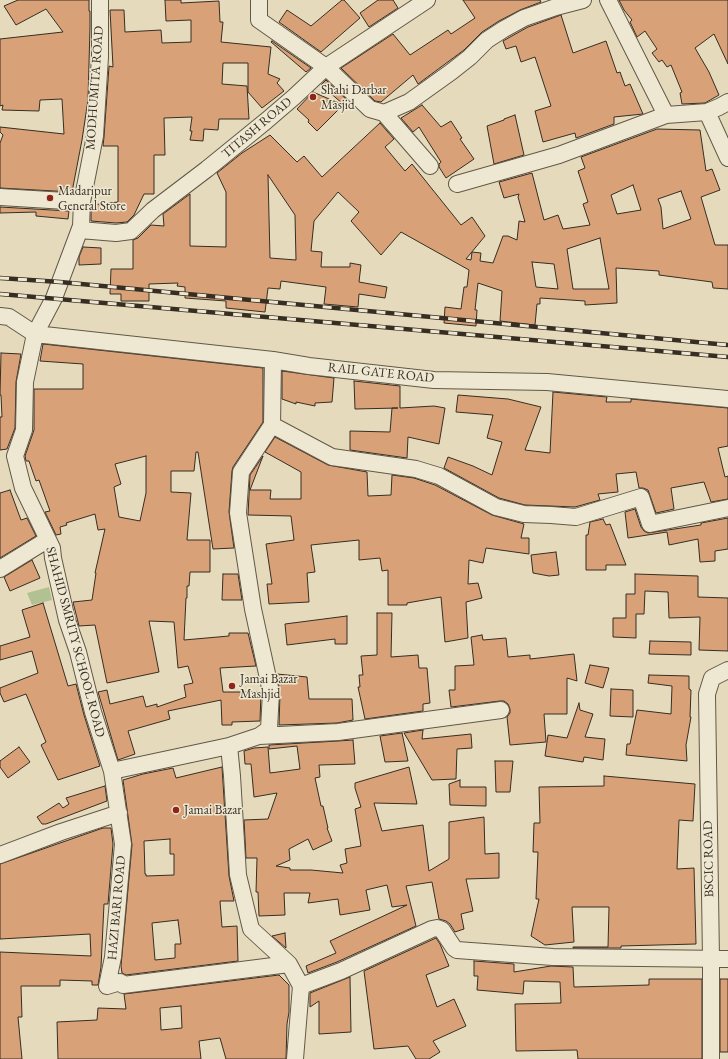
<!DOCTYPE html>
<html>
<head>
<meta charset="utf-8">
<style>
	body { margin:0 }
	canvas { display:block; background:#e5dbbc }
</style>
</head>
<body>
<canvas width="728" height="1059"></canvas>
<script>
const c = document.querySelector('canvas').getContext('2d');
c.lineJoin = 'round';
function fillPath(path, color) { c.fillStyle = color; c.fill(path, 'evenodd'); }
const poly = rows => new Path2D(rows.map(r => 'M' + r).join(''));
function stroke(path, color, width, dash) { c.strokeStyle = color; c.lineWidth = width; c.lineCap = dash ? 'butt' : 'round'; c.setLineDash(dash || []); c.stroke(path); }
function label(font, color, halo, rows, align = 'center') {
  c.font = font + ' "EB Garamond",serif'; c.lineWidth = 3; c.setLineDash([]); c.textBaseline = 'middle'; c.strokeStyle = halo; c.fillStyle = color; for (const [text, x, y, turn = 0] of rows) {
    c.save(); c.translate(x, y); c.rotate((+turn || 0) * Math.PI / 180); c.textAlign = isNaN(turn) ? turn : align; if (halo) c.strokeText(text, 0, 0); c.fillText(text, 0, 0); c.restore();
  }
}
const green = poly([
	[49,587,52,600,32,605,27,593]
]);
const building = poly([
	[18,0,89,0,89,11,90,11,90,27,88,100,82,140,72,192,0,188,0,143,3,135,0,132,0,127,64,134,62,99,40,100,39,111,2,110,3,105,0,106,0,39,63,32,46,9,16,25,4,6,18,0],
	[165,0,181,0,181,3,219,1,220,22,223,22,221,42,271,47,268,74,280,79,277,83,284,91,262,108,248,92,248,63,223,63,222,84,247,86,249,119,219,119,218,130,204,129,203,141,190,140,192,131,190,131,192,117,164,118,165,155,154,155,154,194,144,194,134,215,127,222,116,223,91,221,91,205,118,202,118,146,103,146,104,137,109,66,113,67,110,10,124,10,125,32,161,30,162,43,191,42,191,20,166,21,165,0],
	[342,0,344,0,360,18,321,52,279,22,287,10,311,26,342,0],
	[378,0,393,0,398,8,369,27,360,13,378,0],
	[463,0,540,0,541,2,520,10,499,21,482,32,464,50,418,84,413,75,381,102,375,101,341,68,393,34,410,55,448,30,451,34,475,18,463,0],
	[619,0,728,0,728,64,714,34,695,48,709,72,719,95,705,103,682,104,680,93,682,92,671,65,667,67,662,60,659,62,652,53,657,49,645,31,637,37,630,22,632,20,624,10,619,0],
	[561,15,573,53,606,41,617,73,620,72,625,86,630,84,643,114,614,117,614,124,576,138,575,133,543,142,535,111,551,106,535,57,521,62,516,46,506,49,503,41,528,27,561,15],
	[272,41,311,68,306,72,271,42,272,41],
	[326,80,347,100,343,104,321,85,326,80],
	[313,92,343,105,317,131,308,122,309,120,297,109,313,92],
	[422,105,441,127,451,121,462,138,460,139,474,159,446,178,439,167,439,164,441,162,419,127,413,132,401,118,422,105],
	[515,115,524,155,494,164,487,126,504,120,504,119,515,115],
	[380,123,394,139,385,147,405,171,412,164,461,225,472,217,485,236,466,259,471,260,472,252,481,253,480,261,493,263,503,236,508,236,517,240,519,221,525,222,518,197,519,194,504,198,499,182,532,173,544,220,558,215,563,229,590,225,583,204,588,202,578,171,585,168,581,157,657,129,700,130,706,171,712,169,720,190,701,197,715,245,728,245,728,289,713,288,712,282,659,275,659,271,616,268,617,303,585,305,585,301,540,298,540,304,537,304,535,325,500,321,502,291,478,283,475,310,477,310,476,326,444,323,445,307,461,309,464,287,467,287,469,270,401,232,381,255,351,221,359,212,338,192,314,221,311,251,322,252,321,267,350,267,350,263,361,265,359,282,387,287,385,298,359,294,358,307,324,304,326,287,281,281,280,289,268,288,265,312,226,308,226,301,185,298,185,287,177,286,178,283,149,284,149,301,121,301,121,294,110,294,111,269,133,269,133,240,138,238,151,225,164,226,163,214,190,194,190,246,226,247,226,192,217,173,242,153,270,135,297,162,304,156,322,177,380,123],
	[268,175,295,215,296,260,270,258,268,175],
	[633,185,641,210,617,214,611,195,633,185],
	[681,191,691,219,663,229,661,207,658,199,681,191],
	[600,238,609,289,573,289,567,249,600,238],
	[532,262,554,264,558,289,536,287,532,262],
	[0,207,69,211,68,219,36,216,36,212,0,213,0,207],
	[83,247,101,248,101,264,79,265,79,257,83,247],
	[43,344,263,368,263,422,233,467,232,471,229,512,234,548,213,549,198,452,196,452,194,471,171,471,171,492,191,493,187,540,210,540,210,572,190,572,189,586,187,586,187,598,186,598,184,640,229,636,229,633,248,633,256,666,220,668,223,692,261,692,260,721,232,722,232,725,222,725,221,700,168,711,170,719,128,731,135,754,118,760,98,692,107,690,110,704,143,696,146,707,157,704,157,707,186,697,184,685,193,683,188,666,178,668,174,622,149,621,159,672,107,683,95,625,79,626,73,602,92,600,96,573,95,573,105,529,98,530,95,514,66,523,67,525,60,527,61,534,56,535,45,512,50,511,39,480,36,481,29,461,26,461,25,456,34,430,34,389,83,389,83,364,40,361,43,344],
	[146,456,146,493,140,521,119,517,114,487,121,484,115,464,146,456],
	[1,353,21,354,16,382,15,428,7,449,0,450,0,417,2,417,1,395,0,395,1,353],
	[282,371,334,378,332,402,315,403,315,406,296,402,296,404,282,399,282,371],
	[354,381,400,386,400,408,434,406,445,408,439,444,408,437,407,458,350,450,350,431,390,432,392,408,398,408,355,409,354,381],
	[553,392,607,397,606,402,631,402,631,399,728,408,728,446,718,448,725,477,728,476,728,499,711,502,704,482,671,488,674,509,656,513,648,490,643,488,639,488,636,472,616,474,618,492,598,494,600,500,575,507,525,505,499,498,444,468,448,457,473,466,492,475,502,442,487,438,493,415,456,412,458,395,508,399,541,407,525,450,550,453,553,392],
	[275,437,328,465,367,472,368,496,391,495,392,475,414,478,435,485,492,515,524,524,521,538,529,538,529,554,486,548,483,563,469,560,468,584,478,583,482,598,466,602,468,638,445,642,441,597,407,603,407,605,388,605,388,570,382,571,380,558,359,560,359,540,311,545,315,572,307,573,309,602,269,604,267,584,272,584,266,544,294,540,291,516,248,515,250,475,263,456,250,490,271,490,270,499,301,499,301,472,265,452,275,437],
	[10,490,21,520,27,518,36,536,0,558,0,493,10,490],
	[635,509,641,527,644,531,648,533,701,525,701,523,728,518,728,549,715,551,715,561,700,562,698,539,669,545,667,532,628,538,625,512,635,509],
	[603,519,606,525,610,524,626,565,606,565,606,570,586,570,586,535,588,535,590,522,603,519],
	[556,552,559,575,549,576,533,573,531,555,556,552],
	[32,560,40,578,10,591,4,577,32,560],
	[223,574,238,574,242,600,222,600,223,574],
	[635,574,698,576,698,597,728,598,728,651,699,650,700,617,669,618,668,592,645,591,644,614,636,614,636,638,613,637,613,618,626,618,626,594,635,594,635,574],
	[43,603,68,686,76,684,84,715,100,766,58,780,41,745,46,742,26,694,4,702,0,693,0,688,38,673,32,651,0,660,0,646,30,637,22,610,43,603],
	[377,613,392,613,391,657,418,655,419,668,427,668,430,703,423,704,423,711,365,719,358,687,360,687,359,675,363,675,361,656,377,655,377,613],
	[347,616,347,644,335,644,335,639,287,645,285,624,347,616],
	[482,635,483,640,506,638,508,657,530,655,530,659,574,654,577,681,567,678,567,714,544,714,546,742,510,745,507,717,510,713,510,709,508,704,504,701,500,701,451,707,449,690,455,690,455,666,474,665,471,637,482,635],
	[650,641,691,642,691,655,649,654,650,641],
	[590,665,609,668,603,688,585,683,590,665],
	[277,674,307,677,309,699,352,699,353,720,337,723,279,725,280,693,277,674],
	[649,675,689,676,689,689,691,690,690,717,691,717,686,745,687,761,626,755,627,744,630,744,637,710,671,714,672,686,648,683,649,675],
	[611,689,633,690,633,717,610,716,611,689],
	[579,703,580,710,593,714,585,737,605,739,603,760,584,757,583,762,545,756,548,735,567,738,579,703],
	[423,730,422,739,471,734,472,748,457,749,456,779,432,780,404,733,423,730],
	[402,733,408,761,385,762,380,736,402,733],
	[353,740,355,764,319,765,320,777,315,778,321,806,323,806,328,828,327,828,332,841,313,850,308,839,289,849,290,860,276,866,290,868,290,870,311,870,343,873,340,865,347,863,345,849,361,846,355,809,361,807,355,788,355,783,409,767,417,804,374,803,382,831,423,825,429,871,449,859,449,822,484,817,485,854,499,853,499,878,466,879,473,911,461,914,464,929,455,932,450,924,446,921,439,919,432,882,406,886,416,926,337,962,308,973,306,966,336,953,330,941,407,905,392,907,387,885,366,890,370,910,340,915,338,899,308,903,310,893,284,893,285,915,259,916,258,892,256,892,257,858,246,858,244,820,268,819,277,793,254,797,251,764,245,764,244,751,254,748,268,747,270,773,300,769,297,746,269,749,269,745,338,741,353,740],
	[19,747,30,762,8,778,0,767,0,761,19,747],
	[495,761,513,761,510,792,496,792,495,761],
	[222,767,229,876,234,901,220,901,222,927,237,926,238,961,126,975,122,973,121,966,132,845,123,780,143,774,173,768,176,778,222,767],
	[170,839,170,854,174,854,174,875,146,876,146,874,145,874,144,841,170,839],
	[178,920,181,944,175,944,175,958,155,960,152,923,178,920],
	[604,776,695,784,693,821,679,820,677,869,694,868,696,944,621,946,621,948,573,948,573,947,608,947,609,907,572,907,574,942,545,945,531,936,539,899,536,899,538,852,533,852,534,823,540,823,539,787,604,786,604,776],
	[460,780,460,787,486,787,486,806,450,805,449,784,460,780],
	[105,786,107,801,46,824,42,824,37,817,59,803,63,808,69,804,66,798,105,786],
	[103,828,111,828,113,844,108,904,104,904,101,967,98,985,92,985,92,981,60,980,60,986,21,986,22,1017,18,1017,22,1059,0,1059,0,952,91,956,90,934,0,939,0,864,103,828],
	[285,933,286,948,272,936,285,933],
	[436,938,440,944,449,966,426,975,437,1007,454,999,466,1026,433,1041,440,1052,429,1059,416,1059,408,1046,374,1049,364,971,436,938],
	[474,961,514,964,514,972,551,966,573,967,574,987,649,985,649,979,702,979,702,1059,578,1059,577,1050,516,1051,515,1004,561,1003,560,982,524,981,523,994,477,990,478,976,474,976,474,961],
	[279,975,289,985,289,1012,287,1024,286,1059,226,1059,220,1038,199,1041,201,1059,58,1059,57,1022,97,1020,98,1008,126,1009,124,994,279,975],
	[181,1006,182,1028,161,1030,160,1008,181,1006],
	[350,977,351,1032,319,1034,319,1001,310,1007,310,993,350,977],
	[720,979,728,979,728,1052,720,1052,720,979]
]);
const minor = poly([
	[100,0,100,57,95,136,82,202,81,226,54,298,35,334,25,382,24,430,15,456,23,488,52,548,53,558,67,620,78,652,93,712,112,771,229,746,232,776,238,875,251,929,289,964,301,986,295,1059],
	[259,0,259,20,326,67,370,109,384,113,430,166],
	[608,0,666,115],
	[707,112,719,107,728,102],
	[384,113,409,102,451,72,470,57,487,40,504,29,524,18,556,7,583,0],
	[457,184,559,155,666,115,707,112,728,158],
	[0,197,82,202],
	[80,230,116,233,131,231,153,210,207,169,266,121,294,97,326,67,427,0],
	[0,316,9,317,35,334,273,360,309,366,434,380,547,382,728,399],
	[273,360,272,425,241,472,238,513,253,609,271,692,269,729,259,736,338,732,501,710],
	[272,425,332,457,416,469,439,476,496,507,524,514,551,515,576,517,641,497,650,524,728,508],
	[0,569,47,540],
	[229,746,259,736],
	[112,771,123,844,113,957,107,986,120,982,123,985,289,964],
	[0,855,61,832,119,813],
	[301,986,341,971,432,929,437,928,442,930,454,948,457,950,553,957,728,959],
	[711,1059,711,959,707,694,712,678,728,670]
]);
const rail = poly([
	[0,278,60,282,728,345],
	[0,294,728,357]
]);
const markers = [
	[313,97,4,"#8f2418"],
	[50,198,4,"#8f2418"],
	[232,686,4,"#8f2418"],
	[176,810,4,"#8f2418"]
];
const streetNames = [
	["MODHUMITA ROAD",95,88,-86],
	["TITASH ROAD",257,128,-40],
	["RAIL GATE ROAD",381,373,6],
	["SHAHID SMRITY SCHOOL ROAD",75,642,75],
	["BSCIC ROAD",709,859,-91],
	["HAZI BARI ROAD",117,908,-85]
];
const poiNames = [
	["Shahi Darbar",321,90],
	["Masjid",321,105],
	["Madaripur",58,191],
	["General Store",58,206],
	["Jamai Bazar",240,679],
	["Mashjid",240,694],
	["Jamai Bazar",184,810]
];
fillPath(green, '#b2c192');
fillPath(building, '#d8a178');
stroke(building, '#372d22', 1);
stroke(minor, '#625848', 18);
stroke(minor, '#eee8d3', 16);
stroke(rail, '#372d22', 4.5);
stroke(rail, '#eee8d3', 3, [9]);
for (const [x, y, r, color] of markers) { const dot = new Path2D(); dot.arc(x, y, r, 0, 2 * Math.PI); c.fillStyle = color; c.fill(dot); stroke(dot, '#eee8d3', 1.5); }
label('13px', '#372d22', '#eee8d3', streetNames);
label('13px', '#372d22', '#eee8d3', poiNames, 'left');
</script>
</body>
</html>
